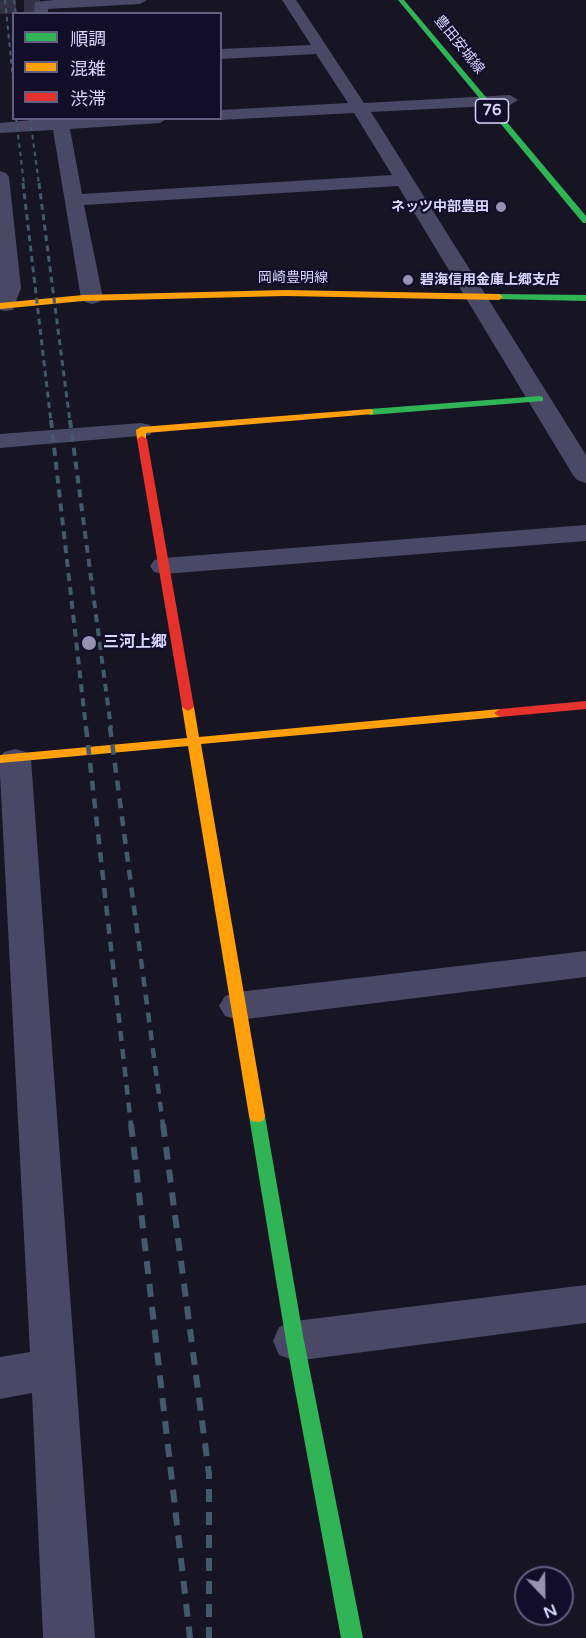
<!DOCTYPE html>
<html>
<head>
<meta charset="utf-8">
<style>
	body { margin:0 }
	#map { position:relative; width:586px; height:1638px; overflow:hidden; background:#171424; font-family:"Varela Round","Noto Sans JP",sans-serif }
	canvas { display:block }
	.legend { position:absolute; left:12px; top:12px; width:210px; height:108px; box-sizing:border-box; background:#120e2a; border:2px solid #625e7f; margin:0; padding:8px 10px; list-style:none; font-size:18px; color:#dad7ff }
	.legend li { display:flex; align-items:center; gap:12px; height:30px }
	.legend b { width:30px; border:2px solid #625e7f }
	.north { position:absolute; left:514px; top:1566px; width:60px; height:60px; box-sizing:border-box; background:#120e2a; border:2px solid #625e7f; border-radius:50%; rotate:158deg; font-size:16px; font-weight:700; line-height:24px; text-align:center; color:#dad7ff }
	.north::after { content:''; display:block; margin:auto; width:21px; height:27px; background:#9693b2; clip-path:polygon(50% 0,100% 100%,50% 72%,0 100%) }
</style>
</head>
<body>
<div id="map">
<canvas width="586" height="1638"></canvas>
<ul class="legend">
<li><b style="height:8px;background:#30b455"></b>順調</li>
<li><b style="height:8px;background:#ff9f0a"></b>混雑</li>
<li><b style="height:8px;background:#e5322d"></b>渋滞</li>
</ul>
<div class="north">N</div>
</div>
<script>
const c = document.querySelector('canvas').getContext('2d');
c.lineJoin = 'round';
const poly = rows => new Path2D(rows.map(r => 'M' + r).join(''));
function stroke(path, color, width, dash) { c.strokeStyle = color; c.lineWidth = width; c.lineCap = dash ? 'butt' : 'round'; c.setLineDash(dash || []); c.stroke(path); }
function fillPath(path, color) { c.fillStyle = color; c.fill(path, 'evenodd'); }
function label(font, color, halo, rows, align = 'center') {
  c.font = font + ' "Varela Round","Noto Sans JP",sans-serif'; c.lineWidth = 4.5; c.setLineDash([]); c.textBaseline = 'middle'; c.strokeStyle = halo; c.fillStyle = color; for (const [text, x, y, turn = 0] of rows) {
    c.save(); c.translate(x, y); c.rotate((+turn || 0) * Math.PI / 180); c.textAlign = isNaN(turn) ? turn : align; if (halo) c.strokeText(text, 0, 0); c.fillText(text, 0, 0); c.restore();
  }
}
const streetTunnel = poly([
	[0,6,40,5]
]);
const street = poly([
	[54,0,147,0,140,4,48,9,48,14,34,14,35,2,54,0],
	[282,0,296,0,364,103,510,95,518,100,510,105,371,112,586,455,586,483,577,480,573,475,398,186,84,205,103,298,99,302,92,304,85,302,81,298,53,130,0,133,0,123,51,118,168,118,160,123,70,129,82,194,392,175,354,113,220,120,214,118,220,118,220,110,348,103,316,54,220,59,220,49,311,45,282,0],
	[0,171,6,173,9,177,21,288,13,310,5,311,0,310,0,171],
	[141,423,150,425,153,430,150,435,0,448,0,434,141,423],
	[586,525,586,541,164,574,154,572,150,566,154,560,164,558,586,525],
	[15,749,26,752,31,759,95,1638,43,1638,32,1393,0,1399,0,1357,30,1352,0,774,0,758,4,752,15,749],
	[586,951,586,977,238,1020,225,1016,219,1006,225,996,238,992,586,951],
	[586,1285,586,1323,295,1361,279,1355,273,1341,279,1327,295,1321,586,1285]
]);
const fast = poly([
	[398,0,404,0,586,216,586,223,583,223,398,0],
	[499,294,586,295,586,301,496,299,495,297,499,294],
	[540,396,543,397,543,401,370,415,365,412,370,409,540,396],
	[257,1110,263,1111,265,1116,304,1341,363,1638,341,1638,286,1341,249,1116,251,1111,257,1110]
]);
const slow = poly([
	[285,290,499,294,503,297,499,300,285,296,83,301,0,309,0,303,83,295,285,290],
	[370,409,373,410,373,414,146,433,146,441,138,441,137,439,136,430,141,427,370,409],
	[188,703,194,707,199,737,500,709,506,713,500,717,201,744,265,1116,263,1121,257,1122,251,1121,249,1116,188,746,0,763,0,755,187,738,182,707,188,703]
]);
const jam = poly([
	[142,436,147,439,194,707,188,711,182,707,137,439,142,436],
	[586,701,586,709,500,717,494,713,500,709,586,701]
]);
const railFar4 = poly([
	[5,0,14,90],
	[14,0,16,14],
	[16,118,24,184],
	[30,118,39,184]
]);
const railFar3 = poly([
	[23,183,51,422],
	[39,183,70,422]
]);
const railFar2 = poly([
	[51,420,86,728],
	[70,420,111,728]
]);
const railFar1 = poly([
	[86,727,131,1125],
	[110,727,163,1125]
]);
const rail = poly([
	[131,1124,190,1638],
	[163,1124,209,1474,209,1638]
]);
const markers = [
	[501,207,6,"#9693b2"],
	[408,280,6,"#9693b2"],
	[89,643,8,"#9693b2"]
];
const farStreetnames = [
	["豊田安城線",459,45,51],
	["岡崎豊明線",293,278]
];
const farPoinames = [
	["ネッツ中部豊田",489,207],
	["碧海信用金庫上郷支店",420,280,"left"]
];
const shields = [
	[492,111,33]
];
const shieldNames = [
	["76",492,111]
];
const poiNames = [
	["三河上郷",103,643]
];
stroke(streetTunnel, '#343145', 16, [16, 8]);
fillPath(street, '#494865');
fillPath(fast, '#30b455');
fillPath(slow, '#ff9f0a');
fillPath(jam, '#e5322d');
stroke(railFar4, '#435a6d', 2, [4.5, 4]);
stroke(railFar3, '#435a6d', 3, [6, 4.5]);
stroke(railFar2, '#435a6d', 4, [8, 6]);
stroke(railFar1, '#435a6d', 4.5, [10, 8]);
stroke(rail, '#435a6d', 6, [13, 10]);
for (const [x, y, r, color] of markers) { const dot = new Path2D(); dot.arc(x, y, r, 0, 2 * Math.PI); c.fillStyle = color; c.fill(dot); stroke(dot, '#120e2a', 2); }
label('14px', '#dad7ff', '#120e2a', farStreetnames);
label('bold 14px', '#dad7ff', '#120e2a', farPoinames, 'right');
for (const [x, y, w] of shields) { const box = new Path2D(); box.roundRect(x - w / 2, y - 12, w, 24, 4.5); c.fillStyle = '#120e2a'; c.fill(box); stroke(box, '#dad7ff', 1.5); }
label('bold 15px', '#dad7ff', null, shieldNames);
label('bold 16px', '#dad7ff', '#120e2a', poiNames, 'left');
</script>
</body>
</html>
